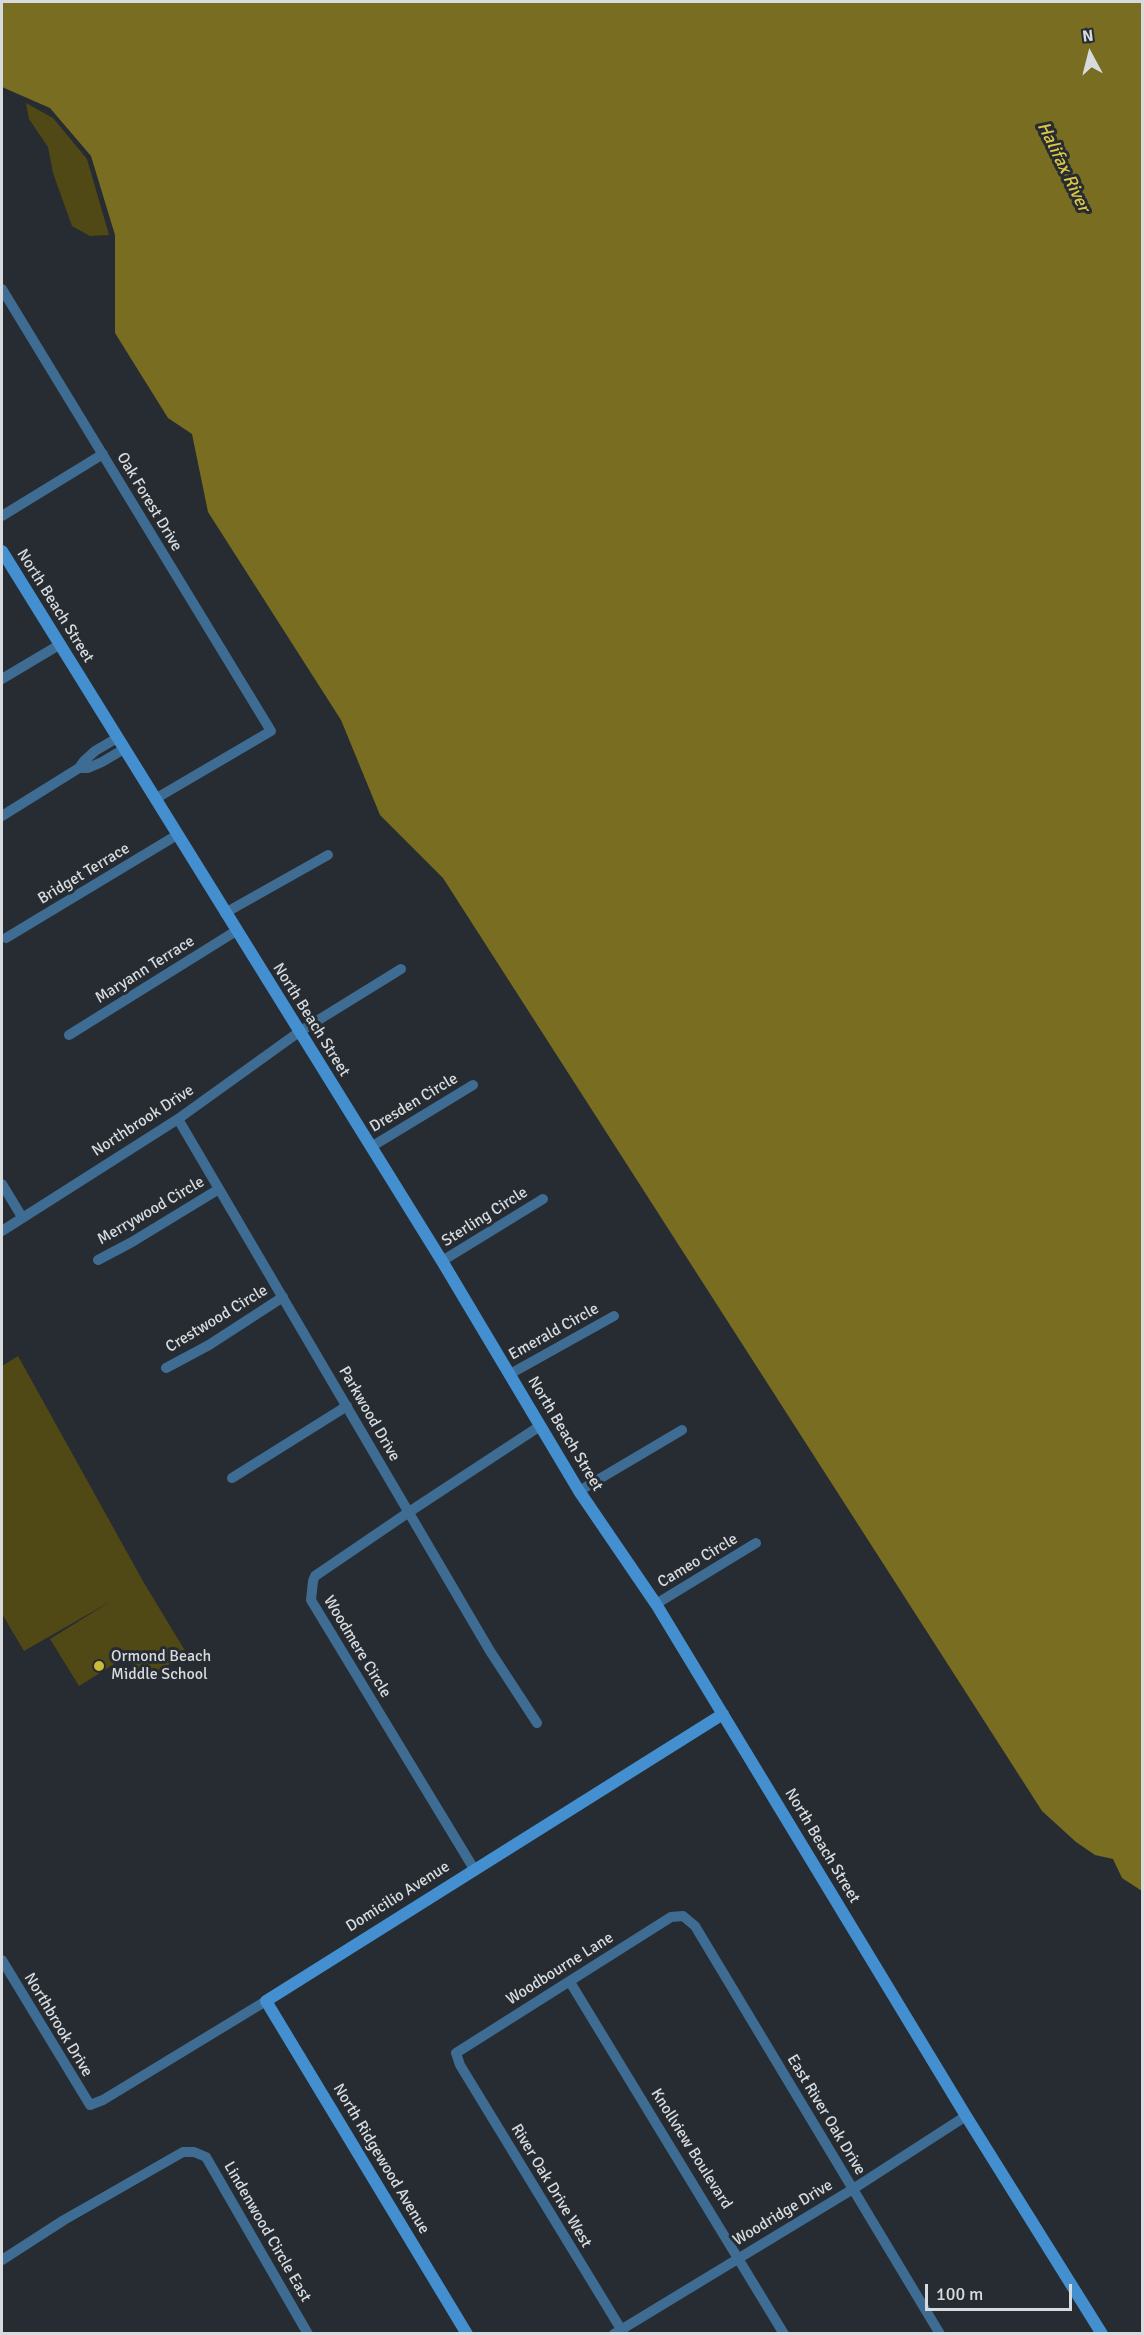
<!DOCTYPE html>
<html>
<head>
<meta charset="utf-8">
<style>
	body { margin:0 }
	#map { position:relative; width:1144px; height:2335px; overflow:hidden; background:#262c31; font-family:Signika,sans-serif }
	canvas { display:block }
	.frame { position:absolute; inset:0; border:3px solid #d7dbde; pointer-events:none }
	.north { position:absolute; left:1060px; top:24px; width:60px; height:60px; -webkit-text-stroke:4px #262c31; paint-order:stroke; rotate:353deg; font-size:16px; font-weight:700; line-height:24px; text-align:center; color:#d7dbde }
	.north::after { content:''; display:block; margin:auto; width:21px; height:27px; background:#d7dbde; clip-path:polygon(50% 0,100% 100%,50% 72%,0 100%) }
	.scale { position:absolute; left:925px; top:2284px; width:147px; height:27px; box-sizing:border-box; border:3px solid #d7dbde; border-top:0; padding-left:8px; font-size:18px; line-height:21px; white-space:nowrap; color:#d7dbde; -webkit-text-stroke:4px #262c31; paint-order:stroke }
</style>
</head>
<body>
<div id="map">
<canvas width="1144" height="2335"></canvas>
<div class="frame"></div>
<div class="north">N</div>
<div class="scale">100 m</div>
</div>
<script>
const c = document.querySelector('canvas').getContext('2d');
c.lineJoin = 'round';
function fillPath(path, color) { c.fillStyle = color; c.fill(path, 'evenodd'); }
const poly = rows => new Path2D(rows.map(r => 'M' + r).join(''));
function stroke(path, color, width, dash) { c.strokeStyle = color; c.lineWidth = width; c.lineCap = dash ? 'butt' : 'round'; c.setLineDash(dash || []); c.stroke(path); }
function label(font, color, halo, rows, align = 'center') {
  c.font = font + ' Signika,sans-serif'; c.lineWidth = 6; c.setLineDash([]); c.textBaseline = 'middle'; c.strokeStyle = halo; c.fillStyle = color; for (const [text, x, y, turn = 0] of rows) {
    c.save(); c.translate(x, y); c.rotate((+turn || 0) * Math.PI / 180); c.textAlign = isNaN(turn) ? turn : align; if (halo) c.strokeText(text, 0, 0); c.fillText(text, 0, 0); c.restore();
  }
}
const green = poly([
	[26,103,53,118,87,159,109,235,90,236,72,226,53,173,48,147,29,119],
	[18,1356,144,1583,187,1654,142,1680,127,1656,79,1686,50,1639,113,1600,24,1651,2,1614,2,1366]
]);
const water = poly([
	[2,2,1142,2,1142,1891,1122,1878,1113,1859,1095,1855,1076,1842,1042,1811,443,878,380,815,341,720,208,512,192,434,168,418,115,333,115,235,91,156,50,108,2,87]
]);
const street = poly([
	[2,289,271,731,155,799],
	[2,516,103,454],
	[2,679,59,645],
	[117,738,95,751,84,761,79,768,88,768,102,762,124,749],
	[2,816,79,768],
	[225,913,328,855],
	[6,938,177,835],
	[69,1035,236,931],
	[178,1119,490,1651,537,1723],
	[371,1147,473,1085],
	[2,1184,22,1217],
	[2,1231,178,1119,299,1032,401,969],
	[98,1260,132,1242,219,1189],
	[442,1261,543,1199],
	[166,1368,209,1345,283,1297],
	[510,1374,614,1316],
	[232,1478,347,1406],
	[579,1491,682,1430],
	[656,1604,756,1543],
	[474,1869,311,1600,313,1581,315,1576,409,1512,540,1426],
	[2,1960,90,2105,103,2100,266,2001],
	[570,1982,784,2334],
	[2,2260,64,2220,183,2152,194,2152,206,2157,308,2334],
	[614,2334,853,2189,966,2116],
	[624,2334,460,2065,456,2053,671,1917,683,1916,695,1926,940,2334]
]);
const secondary = poly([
	[2,551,442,1261,579,1491,656,1604,966,2116,1102,2334],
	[467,2334,266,2001,723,1714]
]);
const markers = [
	[99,1666,6,"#cdb938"]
];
const streetNames = [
	["Oak Forest Drive",149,502,59],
	["North Beach Street",55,606,58],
	["Bridget Terrace",84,874,-31],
	["Maryann Terrace",145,970,-32],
	["North Beach Street",311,1020,58],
	["Dresden Circle",414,1103,-31],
	["Northbrook Drive",143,1121,-33],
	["Merrywood Circle",151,1211,-30],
	["Sterling Circle",485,1217,-32],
	["Crestwood Circle",217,1319,-31],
	["Emerald Circle",554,1332,-29],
	["Parkwood Drive",369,1414,60],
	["North Beach Street",565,1434,59],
	["Cameo Circle",698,1561,-31],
	["Woodmere Circle",357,1647,59],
	["North Beach Street",822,1846,59],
	["Domicilio Avenue",398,1897,-32],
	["Woodbourne Lane",560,1969,-32],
	["Northbrook Drive",58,2025,59],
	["East River Oak Drive",826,2115,59],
	["Knollview Boulevard",691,2149,58],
	["North Ridgewood Avenue",381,2159,59],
	["River Oak Drive West",551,2186,59],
	["Woodridge Drive",783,2213,-31],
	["Lindenwood Circle East",267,2232,60]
];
const poiNames = [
	["Ormond Beach",111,1657],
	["Middle School",111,1675]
];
const waterNames = [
	["Halifax River",1063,167,64]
];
fillPath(green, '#514915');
fillPath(water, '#796d21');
stroke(street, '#3e6c93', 10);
stroke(secondary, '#438fcf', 12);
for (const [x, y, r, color] of markers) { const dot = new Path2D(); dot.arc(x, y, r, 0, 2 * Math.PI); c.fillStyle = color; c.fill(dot); stroke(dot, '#262c31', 2); }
label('16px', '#d7dbde', '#262c31', streetNames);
label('16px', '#d7dbde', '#262c31', poiNames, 'left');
label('italic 18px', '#ddc843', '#262c31', waterNames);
</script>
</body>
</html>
